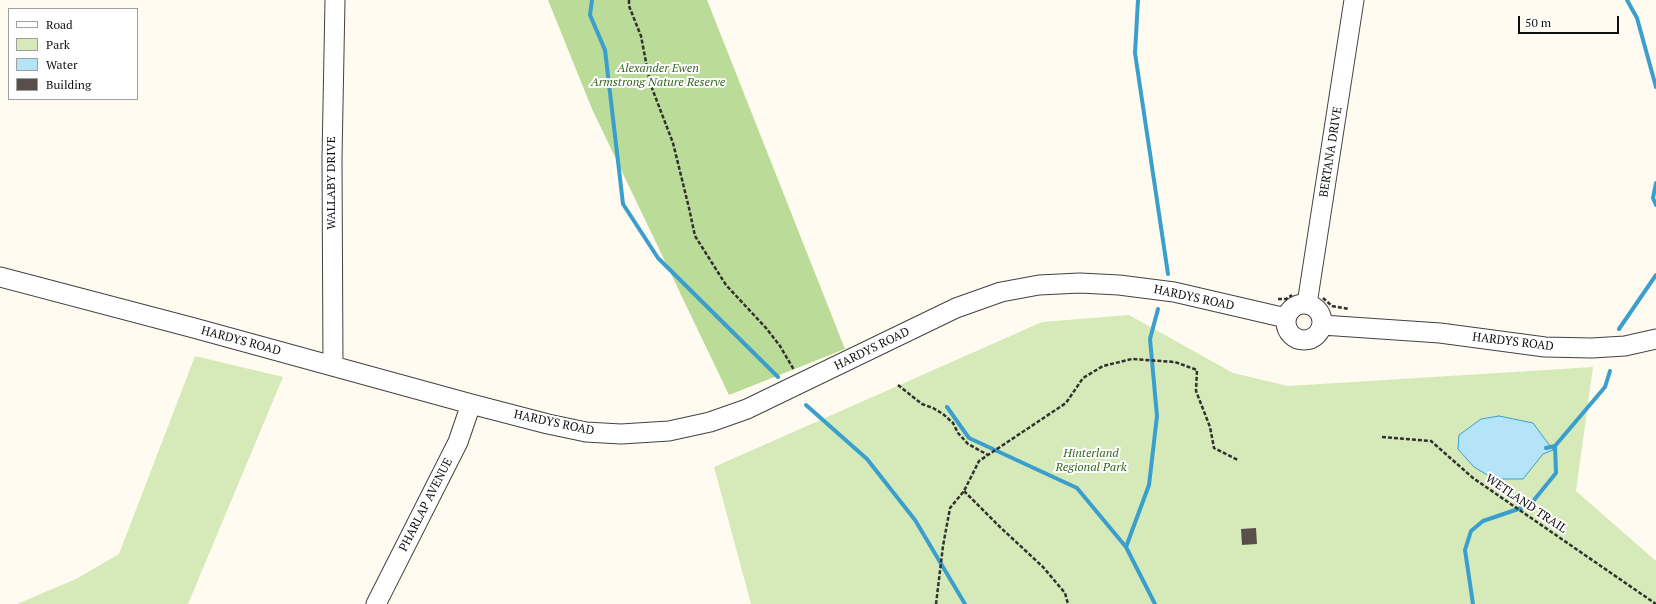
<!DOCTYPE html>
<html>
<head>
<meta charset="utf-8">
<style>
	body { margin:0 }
	#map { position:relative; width:1656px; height:604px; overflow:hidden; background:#fffbf0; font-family:"PT Serif",serif }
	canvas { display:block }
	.legend { position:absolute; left:8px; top:8px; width:130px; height:92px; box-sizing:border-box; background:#fff; border:1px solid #9f9f9f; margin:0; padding:5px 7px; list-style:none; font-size:12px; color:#0f0f0f }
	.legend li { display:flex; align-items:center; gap:8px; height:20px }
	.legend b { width:20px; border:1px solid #9f9f9f }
	.scale { position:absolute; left:1518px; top:16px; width:101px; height:18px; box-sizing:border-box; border:2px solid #0f0f0f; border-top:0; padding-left:5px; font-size:12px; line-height:14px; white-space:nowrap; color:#0f0f0f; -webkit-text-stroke:3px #fff; paint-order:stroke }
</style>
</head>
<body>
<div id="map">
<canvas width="1656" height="604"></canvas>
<ul class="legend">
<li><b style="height:5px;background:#fff"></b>Road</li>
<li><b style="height:11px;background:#d6eab9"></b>Park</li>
<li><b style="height:11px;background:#b5e3f7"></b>Water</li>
<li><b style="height:11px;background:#584f4b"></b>Building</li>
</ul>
<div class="scale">50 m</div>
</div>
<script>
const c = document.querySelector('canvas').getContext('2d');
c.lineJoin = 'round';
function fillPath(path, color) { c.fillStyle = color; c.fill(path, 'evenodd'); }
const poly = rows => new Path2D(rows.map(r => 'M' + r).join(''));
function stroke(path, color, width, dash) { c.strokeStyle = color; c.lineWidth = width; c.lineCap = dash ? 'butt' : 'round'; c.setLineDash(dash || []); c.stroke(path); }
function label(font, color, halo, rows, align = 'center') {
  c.font = font + ' "PT Serif",serif'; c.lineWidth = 4; c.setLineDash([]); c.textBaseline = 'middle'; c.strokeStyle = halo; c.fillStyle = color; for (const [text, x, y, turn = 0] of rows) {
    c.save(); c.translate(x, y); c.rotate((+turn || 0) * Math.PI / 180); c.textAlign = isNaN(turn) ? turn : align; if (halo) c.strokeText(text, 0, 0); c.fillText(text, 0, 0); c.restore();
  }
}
const green = poly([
	[1129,315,1233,373,1288,386,1593,367,1576,491,1656,561,1656,604,751,604,714,467,1042,322],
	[195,356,283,377,188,604,17,604,76,579,119,554]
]);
const forest = poly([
	[548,0,707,0,845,349,729,395,592,109]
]);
const water = poly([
	[1499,416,1533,423,1553,450,1543,454,1523,479,1494,479,1474,467,1458,449,1459,435,1481,419,1499,416]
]);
const stream = poly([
	[592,0,590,15,605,50,623,204,658,258,778,377],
	[1138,0,1135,53,1168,274],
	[1627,0,1637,18,1656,87],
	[1656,183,1653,198,1656,205],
	[1619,329,1656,275],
	[806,405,867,459,915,520,965,604],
	[947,407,969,438,1077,488,1126,547,1155,604],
	[1546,448,1555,446,1605,387,1610,371],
	[1126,547,1149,485,1157,416,1150,339,1158,309],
	[1473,604,1465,550,1471,531,1483,521,1530,505,1556,473,1555,446]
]);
const building = poly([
	[1256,528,1257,544,1242,545,1241,529]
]);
const path = poly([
	[629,0,629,6,641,36,650,83,673,143,689,208,695,236,726,285,766,328,780,346,794,370],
	[1323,298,1332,306,1349,309],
	[1278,299,1286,299,1292,295],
	[898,385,922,404,933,408,943,414,953,423,958,433,968,444,988,455],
	[1382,437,1431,441,1473,478,1656,604],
	[964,491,1000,527,1043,567,1065,593,1068,604],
	[936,604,943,546,950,508,964,491,979,461,1066,403,1083,378,1103,366,1132,359,1175,362,1197,370,1196,391,1210,427,1214,448,1238,460]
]);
const minor = poly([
	[0,277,194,328,471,404,548,424,586,432,621,434,669,431,710,422,747,409,956,308,1001,292,1039,285,1080,283,1119,285,1174,292,1286,318],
	'1286 322a18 18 0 1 1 36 0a18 18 0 1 1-36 0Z',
	[1307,304,1354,0],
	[1322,325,1440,333,1545,347,1592,348,1625,346,1656,339],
	[333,366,332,158,335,0],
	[376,604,458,442,471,404]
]);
const parkNames = [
	["Alexander Ewen",658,69],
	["Armstrong Nature Reserve",658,83],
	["Hinterland",1091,454],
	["Regional Park",1091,468]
];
const streetNames = [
	["BERTANA DRIVE",1331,152,-81],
	["WALLABY DRIVE",332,183,-90],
	["HARDYS ROAD",1194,298,12],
	["HARDYS ROAD",241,341,15],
	["HARDYS ROAD",1513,342,7],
	["HARDYS ROAD",872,349,-26],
	["HARDYS ROAD",554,423,12],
	["WETLAND TRAIL",1526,504,34],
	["PHARLAP AVENUE",426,505,-63]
];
fillPath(green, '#d6eab9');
fillPath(forest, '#bbdb99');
fillPath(water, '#b5e3f7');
stroke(water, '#3b9fce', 1);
stroke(stream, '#3b9fce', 4);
fillPath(building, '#584f4b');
stroke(minor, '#424242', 21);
stroke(path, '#313131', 2.5, [4, 2]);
stroke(minor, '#fff', 19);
label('italic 12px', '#33671e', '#fff', parkNames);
label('12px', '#0f0f0f', '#fff', streetNames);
</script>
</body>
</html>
